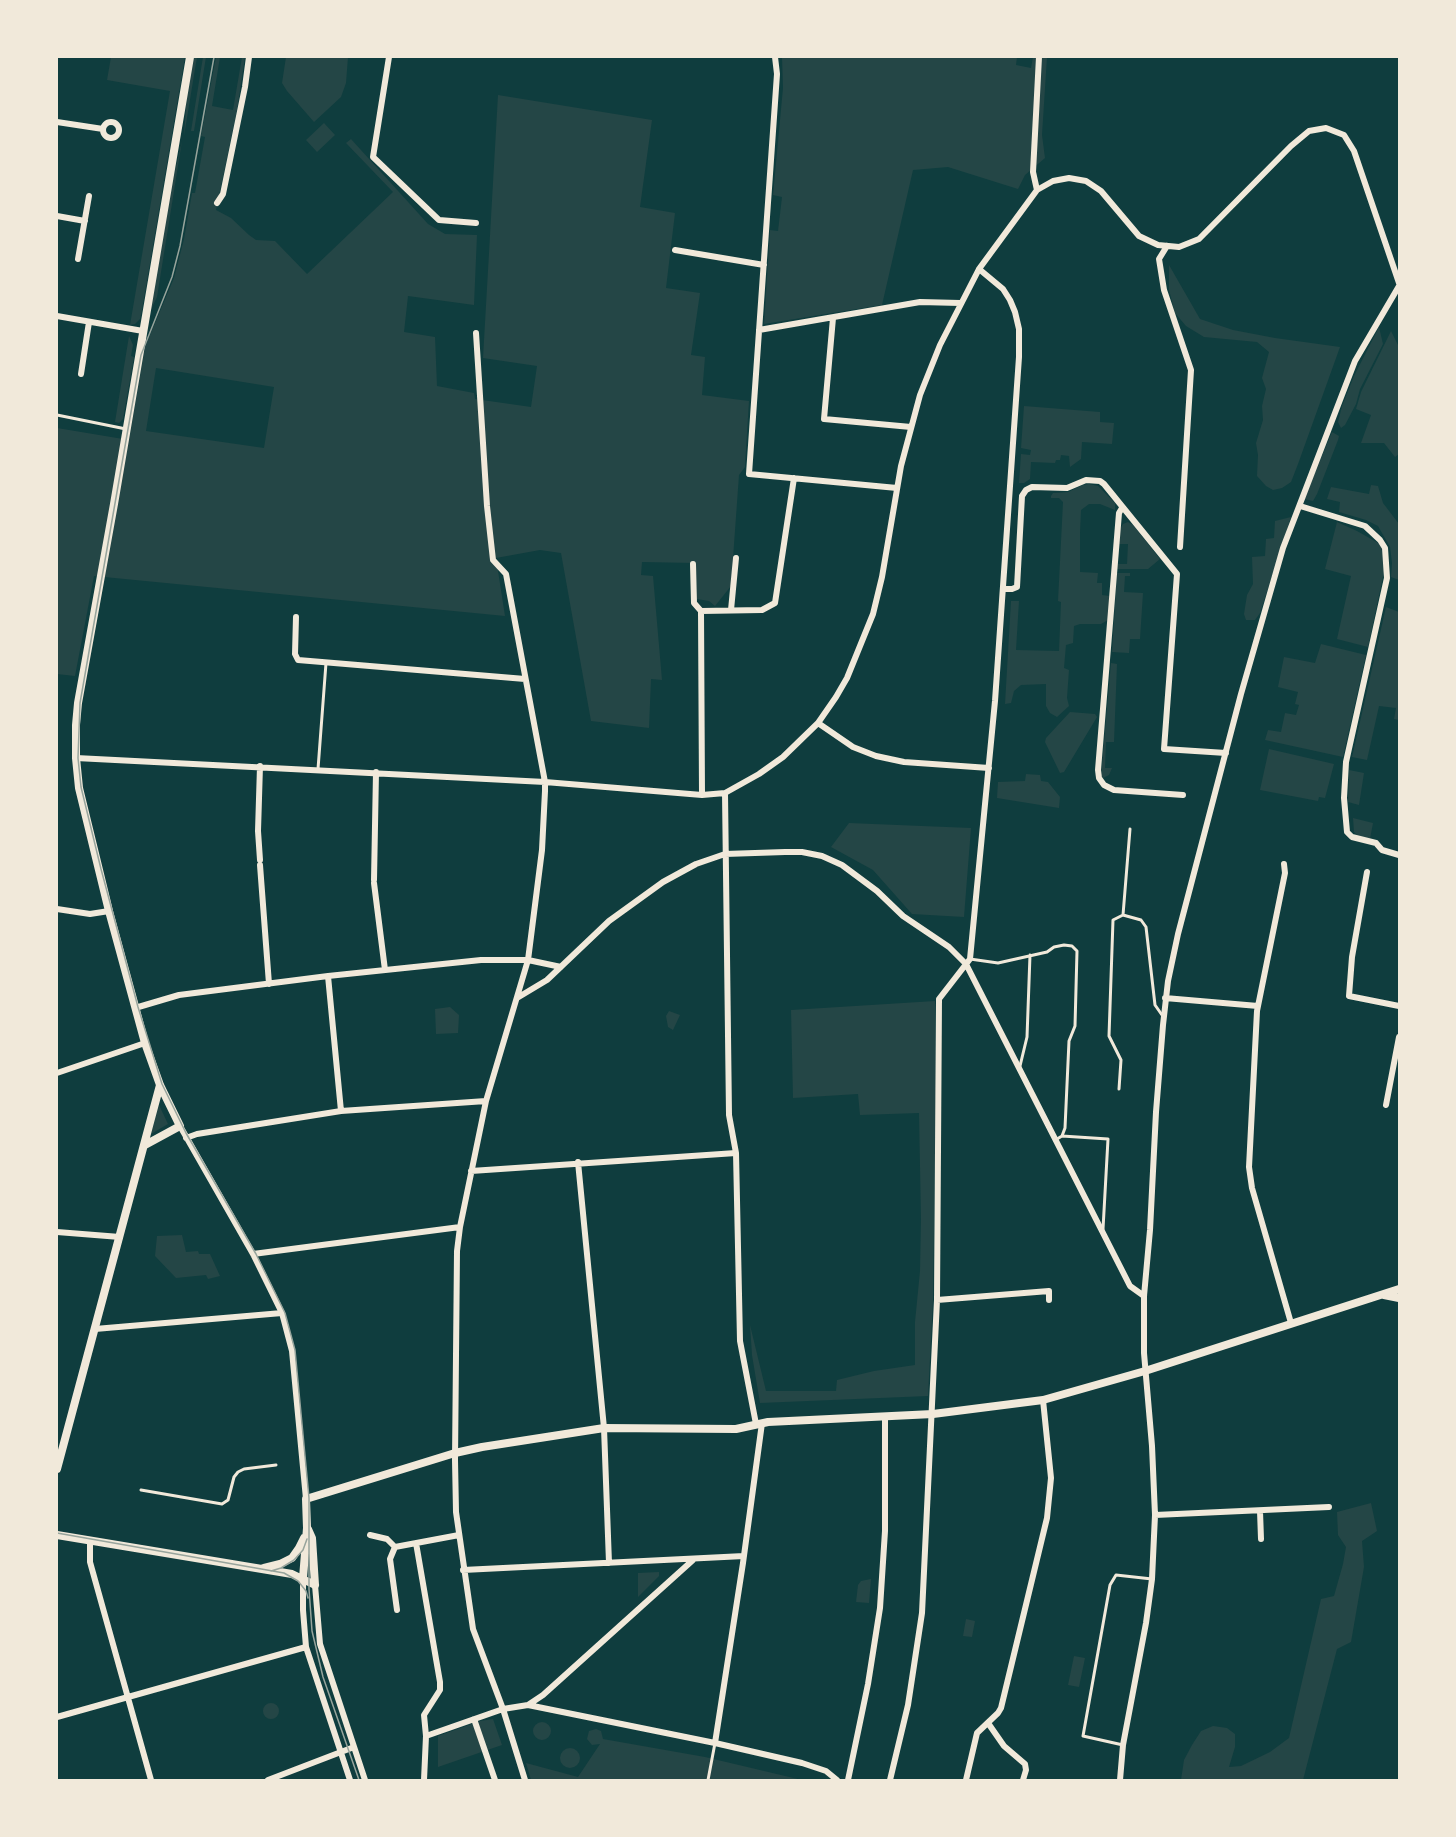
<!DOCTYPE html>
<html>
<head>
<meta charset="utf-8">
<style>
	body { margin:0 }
	#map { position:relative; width:1456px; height:1837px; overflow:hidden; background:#0f3d3e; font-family:Inter,sans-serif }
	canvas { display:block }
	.frame { position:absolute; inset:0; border:58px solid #f1e9da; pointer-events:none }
</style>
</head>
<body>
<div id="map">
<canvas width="1456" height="1837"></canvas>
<div class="frame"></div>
</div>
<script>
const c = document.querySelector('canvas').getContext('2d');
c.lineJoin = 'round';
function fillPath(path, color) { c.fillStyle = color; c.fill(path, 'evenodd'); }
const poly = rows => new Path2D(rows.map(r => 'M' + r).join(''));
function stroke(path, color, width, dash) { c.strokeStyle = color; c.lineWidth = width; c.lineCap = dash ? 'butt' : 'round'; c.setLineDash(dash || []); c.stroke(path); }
const green = poly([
	[111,57,185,57,142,310,140,319,135,324,130,325,170,91,107,80],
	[193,57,197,57,184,136,187,91],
	[203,57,206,57,194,131,191,131],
	[216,57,220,57,212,106,233,110,242,57,245,57,237,110,216,210,231,218,249,235,256,240,275,241,307,274,393,192,346,143,351,139,428,224,445,234,477,235,474,305,408,296,404,332,435,337,437,386,474,393,475,399,531,407,537,366,483,358,498,95,652,120,640,207,675,213,666,288,700,293,691,355,705,357,702,395,749,401,745,467,739,475,731,586,715,606,709,601,697,599,695,563,642,562,641,575,653,576,662,680,651,679,649,728,591,721,561,553,540,550,496,558,505,616,94,576,75,676,57,674,57,428,129,440,145,347,174,278,184,239,192,193,195,193,205,137,201,136],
	[156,368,274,387,264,448,146,431],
	[286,57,348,57,346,83,341,97,314,122,287,91,282,83],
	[782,57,1017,57,1016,65,1031,68,1033,57,1047,57,1042,135,1045,158,1025,175,1018,189,948,167,913,170,882,305,764,324,770,230,778,231,782,197,773,195,783,88],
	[324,123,335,135,317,152,306,140],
	[182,141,157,297,149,314,170,192],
	[1169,265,1200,319,1233,330,1275,338,1340,347,1298,464,1291,482,1282,488,1273,490,1266,486,1257,476,1258,455,1256,443,1263,420,1262,406,1266,389,1262,378,1269,352,1257,342,1204,337,1186,326,1175,313,1169,290],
	[1379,327,1383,344,1360,389,1356,404,1345,425,1341,428,1338,422,1342,406,1354,376],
	[1391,331,1399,347,1399,454,1395,457,1384,443,1361,443,1371,415,1356,409,1361,392],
	[129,336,133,345,131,356,134,357,123,419,119,423,115,422],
	[1024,406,1100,412,1100,422,1114,423,1112,444,1082,442,1081,459,1070,467,1069,456,1061,455,1060,460,1056,460,1055,463,1031,462,1030,479,1024,483,1019,483,1021,454,1030,455,1031,450,1021,448],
	[1332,432,1339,436,1338,440,1317,494,1313,501,1304,499],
	[1089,484,1098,486,1115,503,1115,510,1100,504,1089,504,1081,510,1080,533,1080,572,1098,573,1097,583,1102,583,1102,595,1110,596,1108,620,1101,624,1080,624,1074,626,1073,643,1066,645,1064,668,1069,670,1067,698,1069,706,1057,717,1050,713,1046,706,1046,684,1021,685,1014,691,1011,703,1005,704,1011,601,1019,601,1016,650,1059,651,1061,602,1058,601,1063,502,1059,498,1051,498,1051,496,1053,493,1068,492,1083,485],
	[1371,485,1378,486,1383,503,1399,524,1399,580,1391,577,1392,563,1390,547,1378,526,1366,520,1339,512,1340,502,1327,499,1331,487,1369,494],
	[1291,517,1260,613,1255,620,1246,620,1244,614,1247,595,1253,584,1252,557,1265,556,1266,539,1274,538,1275,521],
	[1128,522,1133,525,1160,559,1148,569,1117,569,1118,564,1127,564,1128,544,1119,544,1120,529,1123,524],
	[1337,522,1357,531,1380,544,1384,558,1384,572,1368,647,1337,639,1351,576,1325,569],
	[1117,573,1130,573,1130,576,1125,576,1124,592,1143,593,1140,639,1130,639,1129,653,1112,652],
	[1386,607,1399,612,1399,720,1394,719,1396,708,1379,706,1367,760,1352,757],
	[1321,644,1366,655,1343,757,1265,740,1268,730,1281,732,1285,713,1296,715,1299,705,1295,704,1298,692,1278,687,1284,657,1315,663],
	[1111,663,1117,664,1114,742,1106,742,1105,768,1112,768,1109,775,1103,778,1101,775],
	[1070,712,1095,714,1097,717,1064,772,1060,773,1045,742,1046,738],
	[1269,749,1334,764,1325,798,1319,797,1318,801,1260,790],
	[1349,770,1364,773,1359,805,1348,802],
	[1026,774,1040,775,1041,781,1048,782,1060,797,1059,808,997,798,998,782,1025,781],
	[1353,818,1373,823,1370,839,1357,835,1354,832],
	[849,823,971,828,964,917,912,914,873,870,831,847],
	[935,1001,936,1089,933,1301,928,1396,760,1403,752,1355,750,1325,766,1391,836,1391,837,1380,874,1371,915,1365,915,1322,920,1271,921,1219,919,1113,860,1115,858,1094,793,1098,791,1010],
	[450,1007,459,1015,458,1033,436,1034,435,1009],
	[669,1011,680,1015,673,1030,668,1027,666,1016],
	[159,1105,168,1124,151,1134],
	[182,1235,186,1252,198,1251,199,1254,210,1254,220,1276,208,1279,206,1275,176,1278,155,1256,157,1236],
	[1371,1503,1377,1531,1362,1541,1364,1567,1351,1642,1337,1649,1303,1780,1181,1780,1184,1760,1192,1745,1201,1731,1213,1726,1227,1728,1235,1734,1235,1747,1229,1767,1241,1766,1270,1752,1289,1738,1321,1599,1334,1596,1343,1564,1346,1547,1338,1535,1337,1512],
	[659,1572,659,1576,638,1597,638,1573],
	[871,1579,869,1603,856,1602,858,1585,861,1581],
	[966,1619,975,1621,972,1637,963,1636],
	[1074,1656,1085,1658,1079,1687,1068,1685],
	'263 1711a8 8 0 1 1 16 0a8 8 0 1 1-16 0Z',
	[493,1719,502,1745,438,1767,438,1736,480,1721],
	'533 1731a9 9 0 1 1 18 0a9 9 0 1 1-18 0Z',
	[596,1729,601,1731,603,1739,705,1757,802,1780,531,1780,526,1763,578,1777,600,1744,592,1745,587,1739,589,1731],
	'560 1758a10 10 0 1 1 20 0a10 10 0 1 1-20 0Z'
]);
const service = poly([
	[57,415,126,429],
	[318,769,326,663],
	[1130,829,1123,915,1141,920,1146,927,1155,1005,1162,1015],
	[970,959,998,963,1047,952,1054,947,1064,945,1072,946,1077,951,1075,1026,1069,1041,1065,1128,1062,1136,1057,1139],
	[1020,1066,1027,1037,1030,955],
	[1119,1089,1121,1060,1109,1036,1113,920,1123,915],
	[1062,1136,1108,1139,1103,1229],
	[141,1490,222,1504,228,1500,234,1477,238,1472,244,1469,276,1465],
	[1123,1745,1083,1736,1110,1585,1116,1575,1152,1579],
	[708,1780,715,1743]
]);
const minor = poly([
	[389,57,373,157,439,220,476,223],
	[775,57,777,74,749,474,897,488],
	'103 130a8 8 0 1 1 16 0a8 8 0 1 1-16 0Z',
	[57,122,103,129],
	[1037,190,1033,172,1039,57],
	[217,203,223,194,245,87,249,57],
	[57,216,85,221],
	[1167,246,1159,259,1164,290,1191,370,1180,547],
	[675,250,764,265],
	[78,259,89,196],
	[57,316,143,331],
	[833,318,824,419,911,427],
	[759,330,920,302,960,303],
	[476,333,487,506,493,560,506,574,545,782,545,791,542,850,528,960,486,1101,460,1227,457,1251,455,1460,456,1512,473,1629,503,1709,525,1780],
	[81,374,89,322],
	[1300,506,1365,526,1380,540,1385,548,1387,578,1346,762,1344,798,1347,832,1352,837,1376,843,1382,850,1399,855],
	[1122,508,1119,513,1098,770,1099,778,1104,785,1114,790,1183,795],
	[693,564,694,603,701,611,702,795],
	[1003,589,1012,589,1017,587,1022,496,1026,490,1032,487,1067,488,1086,480,1100,481,1104,484,1177,574,1164,749,1226,753],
	[731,610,736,558],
	[701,611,762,610,775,603,794,478],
	[296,617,295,654,298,660,525,679],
	[818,723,853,747,876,756,904,762,989,768],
	[76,758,545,782,702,795,725,793,759,774,783,757,818,723,836,697,847,678,873,614,882,577,901,466,920,395,940,345,979,269,1037,190,1053,181,1069,178,1086,181,1101,191,1139,236,1158,245,1179,247,1199,239,1291,146,1309,131,1326,128,1344,135,1354,151,1399,283],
	[260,766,258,831,260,860],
	[725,793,729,1115,736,1153,740,1341,756,1424],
	[1284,864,1285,873,1257,1011,1249,1167,1252,1188,1291,1323],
	[260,865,269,984],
	[1367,872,1352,957,1349,996,1399,1006],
	[374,880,376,772],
	[374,883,385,970],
	[57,909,90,914,109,911],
	[328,976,341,1111],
	[517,998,547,980,609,921,663,882,696,864,725,854,785,852,802,852,822,856,842,865,877,891,903,916,949,947,966,964,1130,1286,1144,1296],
	[1165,998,1258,1006],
	[135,1008,179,995,328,976,481,960,528,960,561,967],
	[57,1073,145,1043],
	[1386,1105,1399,1037],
	[180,1126,253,1254,282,1313,292,1351,306,1499],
	[186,1138,197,1134,341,1111,486,1101],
	[578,1162,604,1428,609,1563],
	[471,1171,736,1153],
	[57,1232,120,1237],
	[253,1254,460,1227],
	[937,1300,1049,1291,1049,1300],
	[95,1329,282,1313],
	[1260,1511,1261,1539],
	[1155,1515,1329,1507],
	[370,1535,387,1539,395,1547],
	[90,1541,90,1562,151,1780],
	[416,1543,440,1682,440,1690,424,1715,426,1736,424,1780],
	[395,1547,459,1535],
	[395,1547,390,1559,397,1610],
	[463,1570,744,1556],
	[303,1578,303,1610,306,1647,350,1780],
	[315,1585,320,1644,365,1780],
	[528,1705,543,1695,693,1560],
	[57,1717,306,1647],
	[474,1719,495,1780],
	[988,1723,1004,1746,1025,1764,1026,1770,1023,1780],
	[426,1736,503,1709,528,1705,715,1743,802,1763,826,1771,837,1780],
	[715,1743,743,1563,762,1423],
	[268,1780,354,1747],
	[848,1780,868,1684,880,1608,885,1531,885,1416],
	[890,1780,908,1705,922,1613,937,1300,939,999,970,959,995,701,1019,357,1019,329,1015,312,1010,300,1003,289,979,269],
	[966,1780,977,1733,998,1713,1001,1708,1047,1518,1051,1478,1043,1400],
	[1120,1780,1123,1745,1146,1623,1152,1579,1155,1515,1152,1446,1144,1353,1144,1296,1150,1230,1156,1112,1163,1025,1168,981,1178,934,1241,694,1283,548,1355,361,1399,286]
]);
const tertiary = poly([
	[145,1145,180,1126,160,1085,145,1043,109,911,79,788,76,758,76,725,78,703,114,504,190,57],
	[57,1469,160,1085]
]);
const secondary = poly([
	[1384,1295,1399,1298],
	[308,1529,312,1538,315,1585],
	[57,1535,292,1574,315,1585],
	[264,1568,280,1564,292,1558,299,1548,304,1538],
	[303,1578,307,1528,306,1499,455,1453,482,1447,604,1428,736,1429,768,1422,933,1414,1043,1400,1145,1371,1399,1289]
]);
const tram = poly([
	[214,57,180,246,172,277,141,355,80,703,78,758,81,787,101,869,138,1007,162,1084,186,1133,256,1254,285,1313,295,1350,309,1498,309,1589,312,1631,323,1677,359,1780],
	[57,1533,284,1573,298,1581,306,1591,308,1598],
	[271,1571,281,1568,294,1560,303,1550,307,1539]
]);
fillPath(green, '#244646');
stroke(service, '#f1e9da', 3);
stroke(minor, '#f1e9da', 6);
stroke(tertiary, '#f1e9da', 8);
stroke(secondary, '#f1e9da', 8);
stroke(tram, '#97a49c', 1.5);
</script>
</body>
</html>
